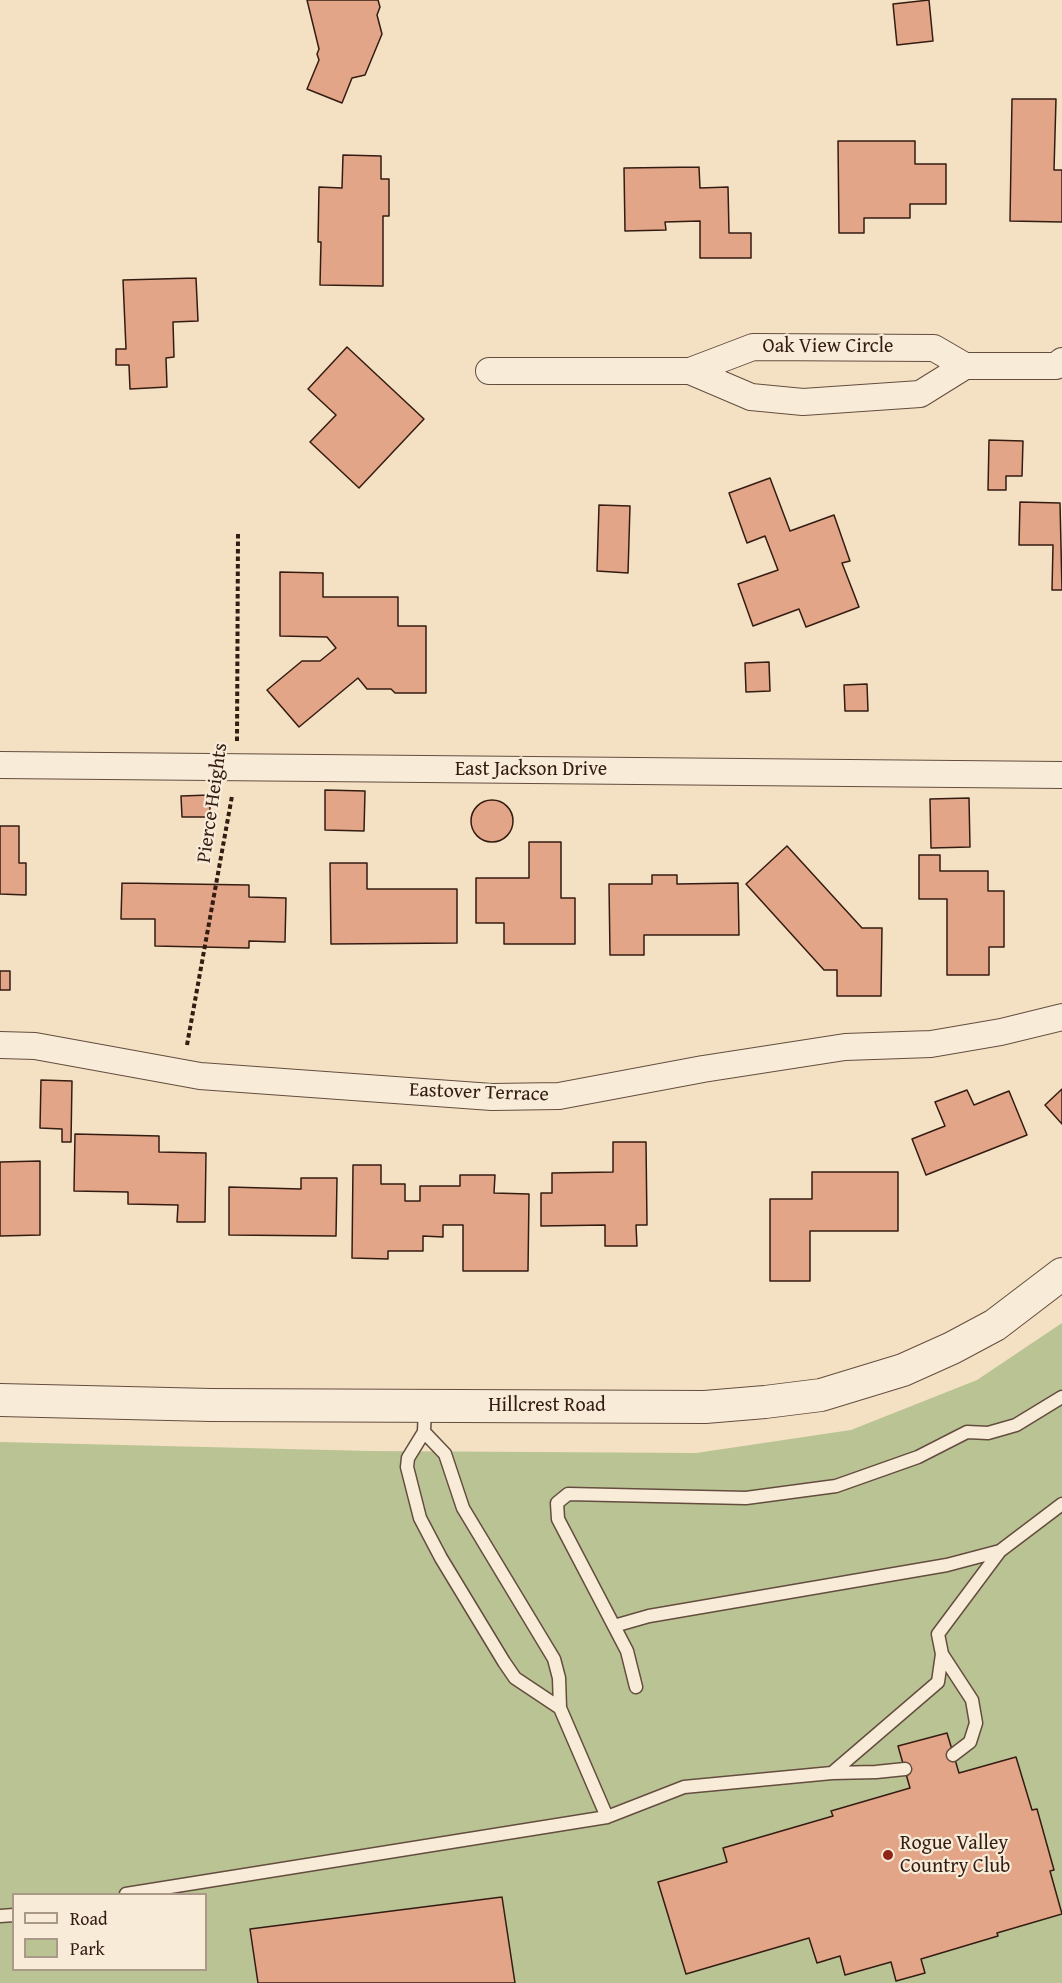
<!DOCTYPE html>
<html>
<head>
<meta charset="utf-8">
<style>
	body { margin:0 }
	#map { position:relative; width:1062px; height:1983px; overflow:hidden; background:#f4e1c3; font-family:"Gentium Book Plus",serif }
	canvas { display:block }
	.legend { position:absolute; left:12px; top:1893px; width:195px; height:78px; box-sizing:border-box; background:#f8ecd8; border:2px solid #aa9989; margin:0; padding:8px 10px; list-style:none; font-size:18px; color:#341c13 }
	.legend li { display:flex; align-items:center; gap:12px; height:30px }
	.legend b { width:30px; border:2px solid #aa9989 }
</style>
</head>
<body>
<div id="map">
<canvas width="1062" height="1983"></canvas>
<ul class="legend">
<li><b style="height:8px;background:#f8ecd8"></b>Road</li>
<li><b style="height:16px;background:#bac394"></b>Park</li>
</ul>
</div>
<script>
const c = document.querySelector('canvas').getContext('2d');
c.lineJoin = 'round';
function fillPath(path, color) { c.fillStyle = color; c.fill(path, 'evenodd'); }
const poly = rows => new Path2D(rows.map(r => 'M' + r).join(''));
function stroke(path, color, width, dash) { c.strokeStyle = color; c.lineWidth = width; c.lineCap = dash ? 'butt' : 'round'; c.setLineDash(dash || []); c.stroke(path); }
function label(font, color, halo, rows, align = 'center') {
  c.font = font + ' "Gentium Book Plus",serif'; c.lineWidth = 4.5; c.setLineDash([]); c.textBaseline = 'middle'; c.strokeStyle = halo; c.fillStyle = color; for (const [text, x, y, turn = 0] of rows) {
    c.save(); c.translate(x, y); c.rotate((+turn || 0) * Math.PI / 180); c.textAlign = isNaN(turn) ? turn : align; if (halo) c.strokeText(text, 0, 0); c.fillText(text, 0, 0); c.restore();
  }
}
const green = poly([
	[1062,1323,1062,1983,0,1983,0,1442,370,1451,696,1453,851,1430,977,1380],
	[14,1894,206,1894,206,1970,14,1970]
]);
const building = poly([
	[307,0,378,0,380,7,377,15,382,34,365,75,352,78,342,103,307,89,319,60,317,54,319,49,307,0],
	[929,0,933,41,897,45,893,4,929,0],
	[1012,99,1056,99,1054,170,1062,170,1062,222,1010,221,1012,99],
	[838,141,915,141,915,164,946,164,946,204,910,204,910,218,864,218,864,233,839,233,838,141],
	[343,155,381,156,381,179,389,179,389,216,383,216,383,286,320,285,321,242,318,242,319,187,342,188,343,155],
	[699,167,700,188,728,187,729,233,751,233,751,258,700,258,700,221,665,222,666,230,625,231,624,168,699,167],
	[196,278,198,321,173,322,174,357,166,358,167,387,130,389,129,365,116,365,116,349,126,349,123,280,196,278],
	[347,347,424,419,359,488,310,442,336,415,308,389,347,347],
	[989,440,1023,441,1022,476,1006,476,1006,490,988,490,989,440],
	[770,478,790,531,834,515,850,561,842,563,859,607,806,627,799,609,753,626,738,584,778,570,765,536,747,543,729,493,770,478],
	[1020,502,1060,503,1062,590,1052,590,1053,545,1019,545,1020,502],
	[599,505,630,506,628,573,597,571,599,505],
	[280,572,323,573,323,597,398,597,398,626,426,626,426,693,395,693,391,689,367,689,358,678,299,727,267,690,302,661,320,661,336,648,327,637,280,636,280,572],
	[769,662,770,691,746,692,745,663,769,662],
	[867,684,868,711,845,711,844,685,867,684],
	[325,790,365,791,364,831,325,830,325,790],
	[210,795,210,817,182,817,181,796,210,795],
	[969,798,970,847,931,848,930,799,969,798],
	'471 821a21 21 0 1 1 42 0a21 21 0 1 1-42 0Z',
	[0,826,19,826,19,863,26,863,26,895,0,894,0,826],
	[529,842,561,842,561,898,575,898,575,944,504,944,504,923,476,923,476,878,529,878,529,842],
	[787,846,862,928,882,928,881,996,837,996,837,970,824,970,746,884,787,846],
	[919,855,940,855,940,871,988,871,988,891,1004,891,1004,947,989,947,989,975,947,975,947,899,919,899,919,855],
	[330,863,367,863,367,889,457,889,457,943,331,944,330,863],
	[652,875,677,875,677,884,738,883,739,935,644,935,644,955,610,955,609,884,652,884,652,875],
	[122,883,249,885,249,897,286,898,285,942,249,941,249,948,155,946,155,919,121,919,122,883],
	[0,971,10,971,10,990,0,990,0,971],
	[41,1080,72,1081,71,1142,62,1142,62,1129,40,1128,41,1080],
	[1062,1089,1062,1124,1045,1105,1062,1089],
	[967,1090,974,1105,1009,1091,1027,1135,926,1175,912,1139,945,1126,935,1102,967,1090],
	[75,1134,159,1136,159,1152,206,1153,205,1222,177,1222,178,1205,128,1204,128,1192,74,1191,75,1134],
	[613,1142,646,1142,647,1225,636,1225,637,1246,605,1246,605,1225,541,1226,541,1193,552,1193,552,1173,613,1172,613,1142],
	[40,1161,40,1235,0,1236,0,1162,40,1161],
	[353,1165,381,1165,381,1184,405,1184,405,1201,420,1201,420,1186,460,1186,460,1175,495,1175,494,1193,529,1194,528,1271,463,1271,463,1225,443,1225,443,1237,423,1236,423,1251,388,1251,388,1259,352,1258,353,1165],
	[812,1172,898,1172,898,1231,810,1231,810,1281,770,1281,770,1199,812,1199,812,1172],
	[301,1178,337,1178,336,1236,229,1235,229,1187,301,1189,301,1178],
	[947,1733,959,1773,1016,1757,1032,1810,1037,1809,1054,1870,1050,1871,1062,1914,997,1933,998,1936,921,1959,925,1973,896,1981,891,1962,845,1975,840,1956,817,1963,809,1938,686,1974,658,1882,727,1862,723,1848,833,1816,831,1811,910,1788,898,1746,947,1733],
	[502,1897,515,1983,258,1983,250,1929,502,1897]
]);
const path = poly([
	[237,741,238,533],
	[187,1045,232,796]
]);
const service = poly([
	[425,1406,424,1432,408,1458,407,1467,420,1518,441,1558,504,1662,515,1678,560,1708],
	[424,1432,445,1454,463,1508,554,1659,559,1678,560,1708,607,1817],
	[614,1626,649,1616,947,1565,1000,1551],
	[942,1654,972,1700,976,1723,970,1742,953,1755],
	[636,1687,627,1651,558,1519,557,1503,568,1494,746,1498,836,1486,918,1457,967,1432,988,1433,1016,1425,1062,1397],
	[832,1773,876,1772,905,1769],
	[126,1894,607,1817,684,1787,832,1773,938,1682,942,1654,938,1634,1000,1551,1062,1504],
	[0,1916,14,1915]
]);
const minor = poly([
	[489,371,690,371,753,347,934,348,965,366],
	[690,371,751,397,803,402,920,394,965,366,1056,366,1062,361],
	[0,765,1062,775],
	[0,1045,35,1046,200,1076,492,1097,559,1096,703,1069,845,1047,931,1044,1001,1032,1062,1017]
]);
const tertiary = poly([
	[0,1400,211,1405,705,1407,765,1402,821,1395,903,1370,952,1348,995,1325,1062,1274]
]);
const markers = [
	[888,1855,6,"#8f2418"]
];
const streetNames = [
	["Oak View Circle",828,347],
	["East Jackson Drive",531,770],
	["Pierce Heights",213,803,-82],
	["Eastover Terrace",479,1093,2],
	["Hillcrest Road",547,1406]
];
const poiNames = [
	["Rogue Valley",900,1844],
	["Country Club",900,1867]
];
fillPath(green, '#bac394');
fillPath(building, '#e3a587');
stroke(building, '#341c13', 1.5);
stroke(service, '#644d3f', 15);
stroke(minor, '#644d3f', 28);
stroke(tertiary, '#644d3f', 34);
stroke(path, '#341c13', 4, [4.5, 3]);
stroke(service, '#f8ecd8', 12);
stroke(minor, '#f8ecd8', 26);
stroke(tertiary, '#f8ecd8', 32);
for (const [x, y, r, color] of markers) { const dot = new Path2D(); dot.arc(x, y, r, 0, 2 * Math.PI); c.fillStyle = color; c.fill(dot); stroke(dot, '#f8ecd8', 2); }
label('20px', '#341c13', '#f8ecd8', streetNames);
label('20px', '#341c13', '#f8ecd8', poiNames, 'left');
</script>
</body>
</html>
